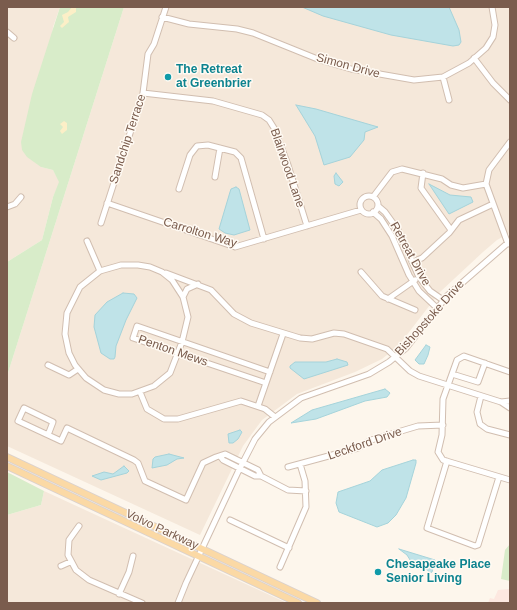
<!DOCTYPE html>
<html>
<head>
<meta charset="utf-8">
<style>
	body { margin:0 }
	#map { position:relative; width:517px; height:610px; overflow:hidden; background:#fdf6ec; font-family:Arial,sans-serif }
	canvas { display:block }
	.frame { position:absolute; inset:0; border:8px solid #7a5c4d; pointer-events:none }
</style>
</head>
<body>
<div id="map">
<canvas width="517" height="610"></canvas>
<div class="frame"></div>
</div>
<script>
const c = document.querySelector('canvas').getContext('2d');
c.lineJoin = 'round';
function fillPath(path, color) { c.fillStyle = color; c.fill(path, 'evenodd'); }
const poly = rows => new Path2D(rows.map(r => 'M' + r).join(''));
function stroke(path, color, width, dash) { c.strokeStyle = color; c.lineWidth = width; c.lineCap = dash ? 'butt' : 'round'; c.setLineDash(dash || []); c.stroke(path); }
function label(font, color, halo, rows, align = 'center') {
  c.font = font + ' Arial,sans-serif'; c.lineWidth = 3; c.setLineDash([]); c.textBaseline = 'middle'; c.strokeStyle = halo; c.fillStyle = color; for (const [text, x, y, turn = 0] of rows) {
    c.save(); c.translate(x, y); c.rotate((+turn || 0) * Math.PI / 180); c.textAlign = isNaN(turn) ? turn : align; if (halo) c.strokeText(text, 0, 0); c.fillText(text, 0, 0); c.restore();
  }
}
const residential = poly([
	[7,7,60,7,53,27,41,167,53,170,60,182,53,197,42,240,7,262],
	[124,7,510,7,510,233,497,240,483,252,440,292,399,345,382,359,355,372,297,394,262,420,243,446,200,535,7,446,7,376],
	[44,491,287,603,7,603,7,515,41,505]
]);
const commercial = poly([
	[510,589,510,603,488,603,490,598,494,599,498,590]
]);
const green = poly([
	[60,7,124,7,7,376,7,262,42,240,53,197,59,182,53,170,41,167,27,157,22,150,21,142,32,94],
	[7,472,44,491,41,505,7,515],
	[510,544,510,581,501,579,505,550]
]);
const sand = poly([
	[72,7,76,7,76,12,68,17,69,22,62,28,60,26,64,22,62,15,68,12],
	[64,121,67,123,67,130,62,134,60,131,63,127,60,124]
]);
const water = poly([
	[302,7,449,7,459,30,461,42,459,45,453,46,391,35,323,16,302,7],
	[296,105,316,109,378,127,365,132,364,140,350,157,324,165,315,136,296,105],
	[336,173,343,182,339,186,335,184,334,176,336,173],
	[429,184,450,195,471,197,473,202,449,214,429,184],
	[236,187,239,189,250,230,234,235,225,233,219,229,230,192,231,189,236,187],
	[123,293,134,294,137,298,126,320,116,346,115,357,114,359,110,359,101,353,94,327,95,315,107,302,123,293],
	[426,345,430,347,428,355,424,364,419,364,415,360,426,345],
	[337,359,347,362,348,365,304,379,290,368,290,366,295,362,326,362,337,359],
	[385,389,390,393,387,397,365,401,316,419,291,423,312,410,385,389],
	[240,430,242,432,238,439,233,443,229,443,228,434,240,430],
	[169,454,184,458,177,459,167,465,152,468,153,459,155,457,169,454],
	[413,460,416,460,416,463,406,498,396,515,388,523,377,527,339,512,336,503,338,492,370,481,382,470,413,460],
	[124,466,129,471,127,473,101,480,92,476,104,472,113,474,124,466],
	[399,549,435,560,432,572,430,573,424,566,415,568,407,555,399,549]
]);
const minor = poly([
	[162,17,189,24,237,29,253,33,320,60,351,69,414,80,443,77,469,63,486,48,493,37,495,25,492,7],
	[7,32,14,38],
	[474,58,493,83,510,100],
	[443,77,449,100],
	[143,93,213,101,262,115,269,120,274,128,288,165,307,226],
	[423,173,421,188,451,230],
	[215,177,220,148],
	[179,189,190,155,197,146,208,145,235,152,241,158,264,239],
	'360 205a9 9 0 1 1 18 0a9 9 0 1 1-18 0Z',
	[373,197,392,172,402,169,442,179,451,185,463,188,486,184],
	[107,203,235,247,361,210],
	[378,206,385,212,398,230,419,277,430,291,443,300],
	[7,207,15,204,21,197],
	[373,212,381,219,392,236,409,275,419,291,437,308],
	[101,223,143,93,148,54,154,44,166,7],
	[87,241,100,271],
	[508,244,486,184,489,170,510,142],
	[412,262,422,258,449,233,459,220,493,204],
	[121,265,138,265,150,267,162,272,172,280,183,297,188,317,182,342,170,373,154,386,132,394,119,394,104,390,86,378,75,365,69,353,65,334,67,313,80,287,100,271,121,265],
	[361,272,382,296,415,310],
	[166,273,211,290,234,314,251,323,300,338,312,339,334,333,344,334,387,349,410,371,419,376,501,402,510,401],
	[183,297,187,289,198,284],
	[388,299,415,280],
	[48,365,69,375,78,369],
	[510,372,464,356,457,360,443,399,442,435,438,452,443,460,510,480],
	[452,374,478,382,485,363],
	[266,383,133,338,137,326,270,372],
	[140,392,147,409,164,419,178,419,241,401,265,409,275,417],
	[481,396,477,412,480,424,487,429,510,435],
	[501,402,510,408],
	[258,406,283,334],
	[48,435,53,422,24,408,18,421,61,441,67,428,134,460,138,463,145,481,186,500,203,463,216,457,225,454,258,470,261,476],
	[220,456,223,460,255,476,261,476,288,490,306,491],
	[447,461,427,528,475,546,478,545,499,477],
	[288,467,358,448,371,440,418,426,443,425],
	[230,520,289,548],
	[79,526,69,540,68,555,76,570,89,580,142,603],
	[61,566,70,562],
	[280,567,306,507,305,481,300,464],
	[119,594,129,572,133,556],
	[178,603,186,583,238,472,255,439,269,422,301,398,369,374,389,362,406,348,447,296,510,241]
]);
const major = poly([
	[7,457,317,603],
	[7,466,298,603]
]);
const markers = [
	[168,77,4,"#0f9aa8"],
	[378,572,4,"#0f9aa8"]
];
const streetNames = [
	["Simon Drive",348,66,15],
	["Sandchip Terrace",128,139,-72],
	["Blairwood Lane",287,168,71],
	["Carrolton Way",200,233,17],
	["Retreat Drive",410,254,61],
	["Bishopstoke Drive",430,318,-48],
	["Penton Mews",173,351,19],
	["Leckford Drive",365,444,-19],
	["Volvo Parkway",162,530,25]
];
const cultureNames = [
	["The Retreat",176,70],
	["at Greenbrier",176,84],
	["Chesapeake Place",386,565],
	["Senior Living",386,579]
];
fillPath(residential, '#f5e8da');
fillPath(commercial, '#fde8e0');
fillPath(green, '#d8ecc9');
fillPath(sand, '#fcefc7');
fillPath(water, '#bfe3e8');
stroke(water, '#a5d3da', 1);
stroke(minor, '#d1beb0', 7);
stroke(major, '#dad1cd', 8);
stroke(minor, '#fff', 5);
stroke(major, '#fbd9a5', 6);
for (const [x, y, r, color] of markers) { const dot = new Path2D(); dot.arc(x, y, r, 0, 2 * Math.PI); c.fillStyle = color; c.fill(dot); stroke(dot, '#fffaf3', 1.5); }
label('12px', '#7a5c4d', '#fffaf3', streetNames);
label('bold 12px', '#0d838f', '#fffaf3', cultureNames, 'left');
</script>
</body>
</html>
